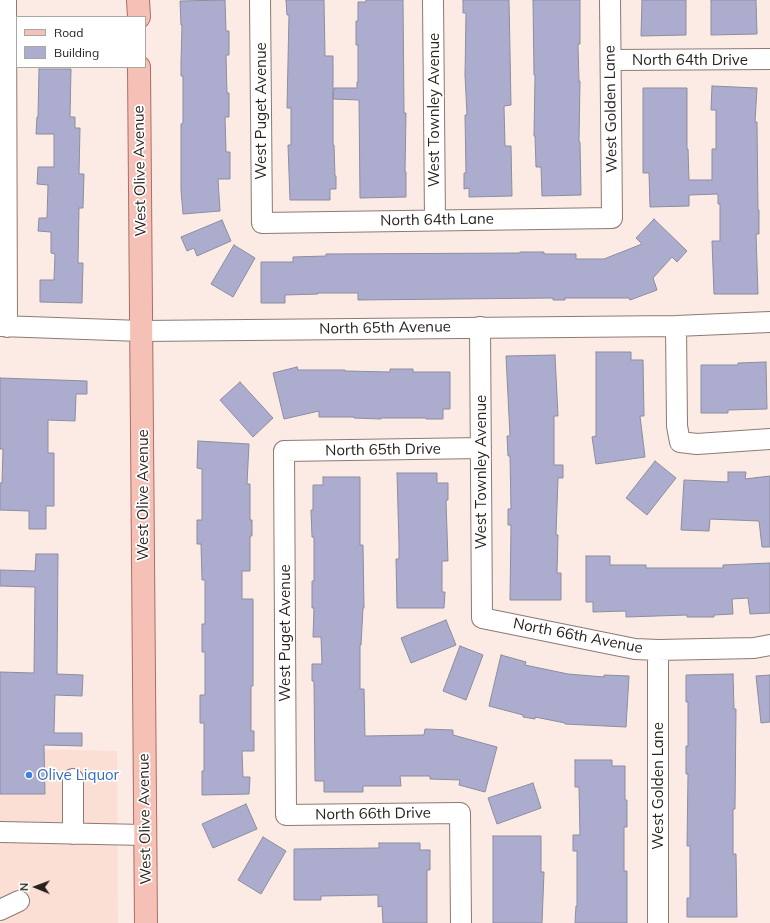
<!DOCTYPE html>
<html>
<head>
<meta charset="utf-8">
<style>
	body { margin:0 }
	#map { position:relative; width:770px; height:923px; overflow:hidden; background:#fcebe5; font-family:Mulish,sans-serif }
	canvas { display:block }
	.legend { position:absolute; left:16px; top:16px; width:130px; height:52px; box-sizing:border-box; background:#fff; border:1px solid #a9a6a5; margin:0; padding:5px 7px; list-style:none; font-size:12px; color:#29211e }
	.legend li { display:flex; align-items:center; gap:8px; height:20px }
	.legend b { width:20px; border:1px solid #a9a6a5 }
	.north { position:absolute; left:16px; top:867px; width:40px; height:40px; -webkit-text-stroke:3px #fff; paint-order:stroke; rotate:271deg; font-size:11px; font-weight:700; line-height:16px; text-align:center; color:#29211e }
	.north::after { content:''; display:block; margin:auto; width:14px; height:18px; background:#29211e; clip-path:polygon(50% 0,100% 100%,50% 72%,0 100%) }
</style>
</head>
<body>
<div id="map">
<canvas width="770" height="923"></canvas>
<ul class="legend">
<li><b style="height:5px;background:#f5c1b7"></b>Road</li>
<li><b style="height:11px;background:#acacce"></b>Building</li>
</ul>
<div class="north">N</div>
</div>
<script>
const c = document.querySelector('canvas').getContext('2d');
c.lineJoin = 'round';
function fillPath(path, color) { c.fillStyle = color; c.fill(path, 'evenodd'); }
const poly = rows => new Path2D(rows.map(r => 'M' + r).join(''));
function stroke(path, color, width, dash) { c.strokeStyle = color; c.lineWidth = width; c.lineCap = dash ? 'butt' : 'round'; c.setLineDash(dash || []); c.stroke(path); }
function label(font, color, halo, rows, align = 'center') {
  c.font = font + ' Mulish,sans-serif'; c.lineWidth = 3.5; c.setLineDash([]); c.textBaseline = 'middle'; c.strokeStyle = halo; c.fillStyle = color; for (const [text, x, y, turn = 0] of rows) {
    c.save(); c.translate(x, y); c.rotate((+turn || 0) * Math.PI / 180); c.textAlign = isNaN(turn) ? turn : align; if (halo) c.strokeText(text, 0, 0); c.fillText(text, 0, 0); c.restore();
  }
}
const built = poly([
	[0,748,117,751,118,923,0,923]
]);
const building = poly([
	[225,0,226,31,229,31,229,55,226,55,227,93,229,93,229,117,225,117,226,152,230,152,230,179,218,179,220,211,183,214,181,190,181,124,183,123,183,76,181,76,181,62,182,25,181,25,180,1,225,0],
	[286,0,324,0,325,56,333,56,333,145,334,145,335,176,336,176,336,189,330,189,330,200,290,200,288,145,291,145,291,108,287,108,289,15,287,15,286,0],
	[366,0,403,0,404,113,406,113,405,172,406,172,406,197,360,198,359,100,333,99,334,88,357,88,357,82,358,82,358,45,356,45,356,21,358,21,358,2,366,2,366,0],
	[463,0,509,0,511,105,504,106,505,146,511,146,512,196,469,197,469,188,464,189,464,173,466,173,465,115,467,115,465,75,466,13,463,13,463,0],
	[533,0,580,0,580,44,578,44,579,81,580,81,579,142,580,142,581,195,542,196,541,167,536,167,535,136,534,136,535,75,534,75,533,0],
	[642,0,686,0,686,35,641,36,642,0],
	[711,0,756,0,757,34,711,35,711,0],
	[39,69,71,69,70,117,75,117,75,128,80,128,79,174,84,174,83,208,79,208,78,263,83,263,82,303,40,302,40,280,54,280,55,254,51,253,51,232,38,231,39,218,47,218,48,185,37,184,38,167,54,167,54,134,36,134,37,117,38,117,39,69],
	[712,86,757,88,755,122,757,122,758,210,759,210,759,234,756,234,758,294,714,294,712,241,720,241,720,204,718,204,718,194,689,195,689,206,650,207,649,173,643,173,643,88,687,88,687,149,688,149,689,180,712,180,712,149,716,149,716,110,711,110,712,86],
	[654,219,687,251,677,262,672,257,653,278,657,290,630,300,629,298,565,298,565,300,553,300,553,298,358,300,358,293,318,293,318,294,285,295,285,303,261,303,261,262,293,262,293,257,326,256,326,254,520,253,520,252,544,252,544,254,576,254,576,259,604,259,642,244,636,238,654,219],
	[222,220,231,241,197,256,194,248,187,251,181,237,222,220],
	[234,245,255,258,233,297,211,284,234,245],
	[596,352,631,352,631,360,643,360,644,416,640,416,645,457,596,464,592,437,596,436,596,352],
	[555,355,558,416,554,416,554,465,563,465,563,478,558,478,556,535,558,535,557,573,561,573,561,600,510,600,511,525,508,525,508,509,511,509,510,456,508,456,507,436,510,436,506,356,555,355],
	[766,362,767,409,728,410,728,413,701,413,701,365,738,365,738,363,766,362],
	[297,367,298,370,345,370,345,371,390,372,390,369,413,369,413,372,450,372,450,409,443,409,443,419,426,419,426,418,381,418,381,419,354,418,354,417,319,417,319,411,284,419,273,373,297,367],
	[0,378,87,381,87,394,76,394,75,421,48,420,48,453,54,453,54,506,46,506,46,529,29,529,29,511,0,510,0,483,2,483,3,449,0,449,0,378],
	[240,382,273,418,253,437,220,400,240,382],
	[198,441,249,444,247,484,250,484,250,520,252,520,252,536,250,536,250,571,242,571,242,599,253,599,253,686,251,686,251,731,254,731,254,751,242,751,243,777,250,777,249,794,202,795,202,771,204,771,204,723,200,723,200,695,205,695,205,652,202,652,202,624,205,624,205,580,202,580,201,544,197,544,197,520,202,520,202,469,197,468,198,441],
	[655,461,676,478,647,515,626,498,655,461],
	[728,472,746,472,745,479,770,476,770,547,762,547,759,521,710,519,709,531,681,530,684,480,728,482,728,472],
	[397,473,437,473,437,483,448,483,448,500,446,500,448,561,442,561,442,592,445,592,444,608,397,608,396,559,399,559,399,544,397,473],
	[323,477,360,477,360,545,363,545,364,608,363,608,361,645,360,645,360,689,364,689,365,736,424,735,425,729,453,730,453,735,497,747,485,792,459,785,460,780,430,779,430,776,400,776,401,786,363,786,363,792,324,792,324,781,315,781,314,681,312,681,312,664,322,664,321,637,313,637,314,608,312,608,312,581,314,581,314,537,312,537,311,510,313,510,313,485,323,485,323,477],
	[36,554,58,554,57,674,83,675,82,696,55,695,54,733,82,733,82,746,44,745,45,794,0,794,0,672,34,673,35,587,0,586,0,570,35,571,36,554],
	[586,556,610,556,610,565,646,565,646,568,723,568,723,565,770,563,770,613,750,614,748,598,732,599,733,614,714,615,714,617,687,617,687,615,626,617,626,611,593,612,593,602,586,602,586,556],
	[446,620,456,645,411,663,401,638,446,620],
	[460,646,483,655,466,700,443,691,460,646],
	[501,655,526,662,525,665,568,674,604,677,604,675,629,676,626,727,565,724,565,723,535,717,535,719,523,717,523,715,489,706,501,655],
	[733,674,734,709,736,709,735,809,733,809,733,854,736,854,737,917,687,917,687,898,690,898,690,846,687,846,688,774,686,774,686,746,688,746,688,702,686,702,686,675,733,674],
	[770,675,770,722,761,723,756,676,770,675],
	[575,760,612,760,612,766,625,766,625,800,627,800,627,827,624,827,624,871,627,871,627,923,575,923,576,906,577,906,577,851,573,851,573,835,580,835,579,787,575,787,575,760],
	[533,783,541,808,497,824,488,798,533,783],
	[246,804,257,829,213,848,202,824,246,804],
	[493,836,541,836,541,872,544,872,542,923,493,923,493,836],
	[263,837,286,851,261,894,238,880,263,837],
	[379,843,420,843,420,850,430,850,430,870,427,870,427,923,383,923,382,906,378,907,378,895,321,896,321,900,294,900,294,849,379,848,379,843]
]);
const minor = poly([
	[6,0,7,327],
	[260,0,262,223,612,218,610,0],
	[433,0,435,220],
	[611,60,770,59],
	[0,326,141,331,676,326,770,322],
	[676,326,677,426,680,442,697,444,770,439],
	[480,327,482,618,635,649,658,650,754,648,770,645],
	[658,650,658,923],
	[0,832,145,835],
	[73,834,73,779],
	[0,910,19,901],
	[461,923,460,813,286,815,284,451,481,448]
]);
const major = poly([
	[138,0,139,17],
	[139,67,146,923]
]);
const markers = [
	[29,775,4,"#3f7fe0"]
];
const streetNames = [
	["North 64th Drive",690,60],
	["West Golden Lane",611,109,-91],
	["West Townley Avenue",434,110,-90],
	["West Puget Avenue",261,111,-90],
	["West Olive Avenue",140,171,-91],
	["North 64th Lane",437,220,-1],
	["North 65th Avenue",385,328,-1],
	["North 65th Drive",383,450,-1],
	["West Townley Avenue",481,472,-90],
	["West Olive Avenue",143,495,-90],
	["West Puget Avenue",285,633,-90],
	["North 66th Avenue",578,636,11],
	["West Golden Lane",658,786,-90],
	["North 66th Drive",373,814,-1],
	["West Olive Avenue",145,819,-91]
];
const shopNames = [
	["Olive Liquor",37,775]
];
fillPath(built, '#fcdfd4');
fillPath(building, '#acacce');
stroke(building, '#8c8d9e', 1);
stroke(minor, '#8c7a73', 22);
stroke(major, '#aa6e62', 24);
stroke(minor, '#fff', 20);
stroke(major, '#f5c1b7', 22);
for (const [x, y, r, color] of markers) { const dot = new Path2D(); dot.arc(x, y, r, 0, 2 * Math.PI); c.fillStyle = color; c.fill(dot); stroke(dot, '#fff', 1.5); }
label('15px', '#29211e', '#fff', streetNames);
label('15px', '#366cbe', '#fff', shopNames, 'left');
</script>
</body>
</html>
